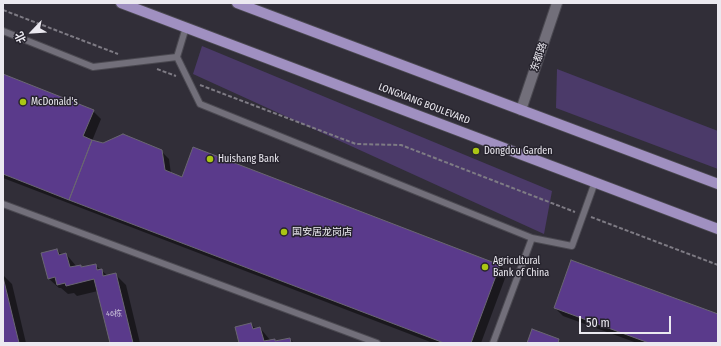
<!DOCTYPE html>
<html>
<head>
<meta charset="utf-8">
<style>
	body { margin:0 }
	#map { position:relative; width:721px; height:346px; overflow:hidden; background:#312e38; font-family:"Fira Sans Condensed","Noto Sans SC",sans-serif }
	canvas { display:block }
	.frame { position:absolute; inset:0; border:4px solid #ebe9f0; pointer-events:none }
	.north { position:absolute; left:12px; top:12px; width:40px; height:40px; -webkit-text-stroke:3px #27242e; paint-order:stroke; rotate:245deg; font-size:11px; font-weight:700; line-height:16px; text-align:center; color:#ebe9f0 }
	.north::after { content:''; display:block; margin:auto; width:14px; height:18px; background:#ebe9f0; clip-path:polygon(50% 0,100% 100%,50% 72%,0 100%) }
	.scale { position:absolute; left:579px; top:316px; width:92px; height:18px; box-sizing:border-box; border:2px solid #ebe9f0; border-top:0; padding-left:5px; font-size:12px; line-height:14px; white-space:nowrap; color:#ebe9f0; -webkit-text-stroke:3px #27242e; paint-order:stroke }
</style>
</head>
<body>
<div id="map">
<canvas width="721" height="346"></canvas>
<div class="frame"></div>
<div class="north">北</div>
<div class="scale">50 m</div>
</div>
<script>
const c = document.querySelector('canvas').getContext('2d');
c.lineJoin = 'round';
function fillPath(path, color) { c.fillStyle = color; c.fill(path, 'evenodd'); }
const poly = rows => new Path2D(rows.map(r => 'M' + r).join(''));
function stroke(path, color, width, dash) { c.strokeStyle = color; c.lineWidth = width; c.lineCap = dash ? 'butt' : 'round'; c.setLineDash(dash || []); c.stroke(path); }
function label(font, color, halo, rows, align = 'center') {
  c.font = font + ' "Fira Sans Condensed","Noto Sans SC",sans-serif'; c.lineWidth = 3; c.setLineDash([]); c.textBaseline = 'middle'; c.strokeStyle = halo; c.fillStyle = color; for (const [text, x, y, turn = 0] of rows) {
    c.save(); c.translate(x, y); c.rotate((+turn || 0) * Math.PI / 180); c.textAlign = isNaN(turn) ? turn : align; if (halo) c.strokeText(text, 0, 0); c.fillText(text, 0, 0); c.restore();
  }
}
const green = poly([
	[202,46,552,191,544,234,193,74],
	[557,69,718,131,718,169,556,108]
]);
const shadow = poly([
	[3,75,93,111,101,119,92,141,103,144,161,151,169,159,171,174,182,178,500,265,507,273,481,343,433,343,3,178],
	[57,250,62,255,66,254,77,267,80,266,83,268,95,265,108,276,115,274,126,285,140,343,111,343,98,291,77,296,74,293,68,294,61,288,59,288,48,278],
	[3,275,12,284,26,343,3,343],
	[555,308,718,315,718,343,637,343,563,316],
	[251,324,256,329,260,328,271,341,274,340,277,342,290,339,294,343,240,343]
]);
const building = poly([
	[3,74,94,110,83,136,92,140,69,200,3,174,3,74],
	[123,134,162,150,165,170,182,177,193,147,500,265,471,343,444,343,69,200,92,140,103,143,123,134],
	[57,249,59,255,66,253,70,267,81,265,81,267,96,264,97,270,102,269,103,276,116,273,133,343,110,343,94,279,66,286,65,283,57,285,55,277,48,279,41,253,57,249],
	[571,260,718,314,718,343,649,343,554,308,571,260],
	[3,277,19,343,3,343,3,277],
	[251,323,253,329,260,327,264,341,275,339,275,341,290,338,291,343,239,343,235,327,251,323],
	[532,329,559,339,558,343,527,343,532,329]
]);
const path = poly([
	[3,10,118,54],
	[157,69,176,76],
	[200,85,356,144,401,145,575,212],
	[591,217,718,265]
]);
const lane = poly([
	[3,31,93,67,177,57,200,104,532,238],
	[177,57,186,27],
	[3,204,377,343],
	[493,343,532,238,572,246,595,182]
]);
const street = poly([
	[521,110,557,3]
]);
const primary = poly([
	[121,3,718,229],
	[237,3,718,184]
]);
const markers = [
	[23,102,4,"#abc614"],
	[476,151,4,"#abc614"],
	[210,159,4,"#abc614"],
	[284,232,4,"#abc614"],
	[485,267,4,"#abc614"]
];
const numberNames = [
	["46栋",114,314]
];
const streetNames = [
	["东都路",539,57,-71],
	["LONGXIANG BOULEVARD",424,104,21]
];
const poiNames = [
	["McDonald's",31,102],
	["Dongdou Garden",484,151],
	["Huishang Bank",218,159],
	["国安居龙岗店",292,232],
	["Agricultural",493,261],
	["Bank of China",493,273]
];
fillPath(green, '#4b3a69');
fillPath(shadow, '#0007');
fillPath(building, '#5a3a8b');
stroke(building, '#6a6672', 1);
stroke(lane, '#4b4951', 8);
stroke(street, '#4b4951', 12);
stroke(primary, '#4b4951', 12);
stroke(path, '#7e7b84', 2, [4, 2]);
stroke(lane, '#726f7a', 6);
stroke(street, '#726f7a', 10);
stroke(primary, '#a090c1', 10);
for (const [x, y, r, color] of markers) { const dot = new Path2D(); dot.arc(x, y, r, 0, 2 * Math.PI); c.fillStyle = color; c.fill(dot); stroke(dot, '#27242e', 1.5); }
label('8px', '#c7bdd7', null, numberNames);
label('10px', '#ebe9f0', '#27242e', streetNames);
label('10px', '#ebe9f0', '#27242e', poiNames, 'left');
</script>
</body>
</html>
